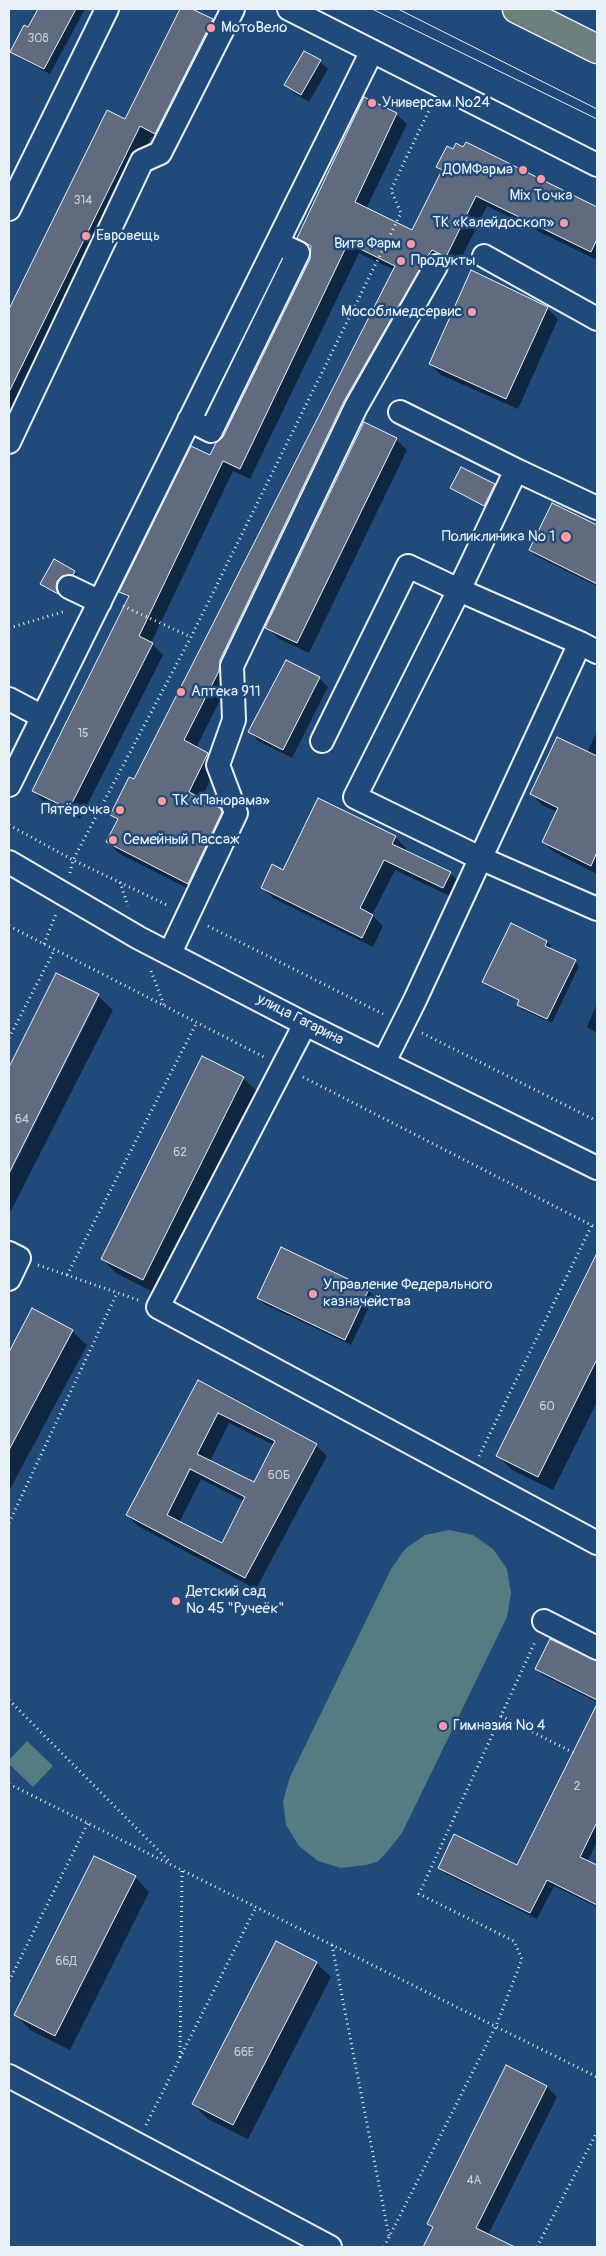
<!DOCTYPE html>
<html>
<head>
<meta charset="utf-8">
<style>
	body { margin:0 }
	#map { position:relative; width:606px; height:2256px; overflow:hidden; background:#1f4a7a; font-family:Pangolin,sans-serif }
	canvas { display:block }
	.frame { position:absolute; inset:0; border:10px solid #e8f1f8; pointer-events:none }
</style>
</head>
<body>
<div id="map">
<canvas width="606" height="2256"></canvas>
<div class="frame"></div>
</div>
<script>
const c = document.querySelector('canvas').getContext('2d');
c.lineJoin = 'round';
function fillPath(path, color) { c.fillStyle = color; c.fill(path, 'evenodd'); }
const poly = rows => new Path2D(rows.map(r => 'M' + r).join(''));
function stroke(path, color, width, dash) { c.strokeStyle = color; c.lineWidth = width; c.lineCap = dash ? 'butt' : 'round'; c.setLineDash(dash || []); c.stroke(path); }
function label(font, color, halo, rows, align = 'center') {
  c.font = font + ' Pangolin,sans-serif'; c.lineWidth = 5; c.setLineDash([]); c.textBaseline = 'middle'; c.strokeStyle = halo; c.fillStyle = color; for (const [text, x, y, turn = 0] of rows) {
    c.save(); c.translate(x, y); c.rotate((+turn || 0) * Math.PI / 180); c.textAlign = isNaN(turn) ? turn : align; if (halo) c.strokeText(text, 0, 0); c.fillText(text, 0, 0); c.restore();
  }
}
const green = poly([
	[449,1530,473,1535,493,1549,507,1569,511,1593,507,1617,402,1833,387,1852,377,1862,366,1865,341,1868,318,1861,299,1846,286,1825,283,1801,290,1777,391,1569,405,1549,425,1535],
	[27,1741,53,1766,33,1787,9,1764,9,1760]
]);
const shadow = poly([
	[39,9,85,9,50,74,18,57,12,51,29,28],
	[181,9,190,9,213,20,224,31,166,144,151,137,23,396,9,446,9,312,108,112,126,120],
	[320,61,328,69,309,102,294,93,286,85],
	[396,114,407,124,366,209,413,231,442,172,438,167,453,151,464,148,466,144,597,208,597,260,487,206,457,267,442,259,196,748,208,754,218,764,201,799,219,809,230,820,199,894,118,853,108,842,118,821,111,814,135,781,394,270,359,253,250,479,233,471,151,643,163,655,80,819,43,801,33,790,129,599,121,591,224,438,311,259,312,250,298,238],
	[547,308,558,319,518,409,441,375,430,364],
	[396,439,407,450,309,653,278,638,266,627],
	[494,485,497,488,487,508,451,488],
	[553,504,597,526,597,586,536,556,530,550],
	[55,561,77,574,75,577,65,578,60,584,59,595,42,584],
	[286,661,319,678,328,687,292,758,258,741,250,732],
	[597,731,597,874,554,852,543,842,558,812,542,805,532,794,587,753],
	[395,837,406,848,404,851,450,873,461,883,454,898,395,870,372,915,383,926,373,947,273,898,262,888],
	[547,942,551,946,549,949,575,962,579,966,552,1023,522,1009,518,1005,520,1001,488,986,484,982],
	[57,975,98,996,113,1010,11,1211,9,1210,9,1176,98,999,95,999,9,1171,9,1070],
	[597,1003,597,1033,587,1027],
	[243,1078,258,1092,157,1294,116,1273,102,1259],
	[597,1255,597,1402,553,1490,512,1470,498,1456],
	[368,1290,374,1296,351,1345,264,1304,258,1298],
	[33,1310,72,1331,87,1345,9,1491,9,1355],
	[198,1382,316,1445,327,1456,256,1589,138,1526,127,1515],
	[229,1423,274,1445,255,1484,210,1461],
	[201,1479,244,1501,222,1544,179,1523],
	[591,1661,597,1662,597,1702,543,1675,536,1669],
	[597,1707,597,1842,587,1862,597,1867,597,1907,554,1886,537,1919,446,1874,439,1867,518,1867],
	[135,1877,149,1892,70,2050,30,2030,16,2015],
	[316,1963,331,1977,248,2139,208,2119,193,2104],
	[507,2067,547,2087,557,2097,488,2235,512,2247,424,2247,433,2229,428,2224]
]);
const building = poly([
	[38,9,76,9,44,69,10,52,24,25,28,27,38,9],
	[180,9,192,9,213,19,155,134,140,126,9,392,9,309,107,110,125,119,180,9],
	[304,51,321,60,301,95,284,85,304,51],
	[364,97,397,113,355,202,412,230,442,170,436,167,447,146,453,149,456,143,463,147,466,142,597,207,597,239,591,252,476,196,446,257,432,250,425,260,344,401,220,660,219,671,184,740,208,753,189,792,220,808,222,812,188,884,106,842,118,819,110,815,129,777,134,779,395,266,348,243,240,469,223,461,139,636,153,643,69,809,32,791,129,596,119,592,191,446,210,455,216,443,223,437,310,259,311,246,297,238,364,97],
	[471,270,548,307,506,399,429,364,471,270],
	[364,422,397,438,297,643,265,628,364,422],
	[461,467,495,484,484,506,450,488,461,467],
	[552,503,597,525,597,584,529,550,552,503],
	[54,559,75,571,73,575,62,576,57,581,56,587,58,594,40,584,54,559],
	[286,660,320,677,283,750,248,732,286,660],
	[557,737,597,756,597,852,591,866,542,842,558,808,530,794,557,737],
	[318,798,396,836,392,844,451,872,443,888,384,860,360,908,373,915,362,938,261,888,272,864,283,870,318,798],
	[511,923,547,941,545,946,576,960,547,1019,517,1005,519,1000,482,982,511,923],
	[56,973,99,994,9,1173,9,1067,56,973],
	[202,1056,244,1077,143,1280,101,1259,202,1056],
	[281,1247,369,1289,345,1340,257,1298,281,1247],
	[597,1253,597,1359,538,1477,496,1456,597,1253],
	[32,1308,73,1330,9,1450,9,1352,32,1308],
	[198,1380,317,1444,245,1578,126,1515,198,1380],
	[218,1413,275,1441,254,1482,197,1454,218,1413],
	[190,1469,245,1497,222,1543,167,1515,190,1469],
	[550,1639,597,1661,597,1700,535,1669,550,1639],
	[597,1704,597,1822,580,1857,597,1865,597,1905,547,1880,530,1913,438,1868,454,1834,517,1865,597,1704],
	[94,1856,136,1876,55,2036,14,2015,94,1856],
	[276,1941,317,1962,233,2125,192,2104,276,1941],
	[506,2065,547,2086,476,2228,515,2247,423,2247,433,2227,427,2224,506,2065]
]);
const path = poly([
	[123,606,191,637],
	[9,628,66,611],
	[9,825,73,860,169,906],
	[70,873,73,860,191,637,401,213,391,190,431,106],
	[120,882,128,906],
	[9,926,264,1057],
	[208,926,383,1014],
	[44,944,56,914],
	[151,971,164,1005],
	[422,1033,597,1121],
	[9,1038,55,949],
	[303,1077,597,1228],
	[38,1265,138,1300],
	[67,1275,197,1022],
	[479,1456,592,1225],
	[9,1523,117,1293],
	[9,1700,171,1863],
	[501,1716,574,1753],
	[9,1784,597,2077],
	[332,1945,389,2236],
	[9,1981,88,1823],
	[180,2057,182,1870],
	[146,2125,256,1907],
	[384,2247,496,2026,522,1959,514,1941,419,1894,535,1642],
	[537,2247,597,2132]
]);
const minor = poly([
	[289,9,597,165],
	[9,209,107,9],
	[484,256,597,319],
	[400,412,516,470],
	[189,420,211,431,298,253,277,243],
	[9,442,142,161,160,153,233,9],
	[69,587,100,602],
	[580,643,459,590,516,470,597,508],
	[9,699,43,717],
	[322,741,408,566,459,590,355,797,480,858,597,909],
	[9,785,372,51],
	[9,862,139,938,305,1024,597,1168],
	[170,953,236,813,218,765,234,720,232,666,356,407,436,266],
	[305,1024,158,1307,597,1543],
	[384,1062,415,1000,580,643,597,652],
	[9,1253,19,1258,9,1279],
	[544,1621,597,1648],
	[9,2076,330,2247]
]);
const major = poly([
	[517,9,597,49]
]);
const tram = poly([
	[372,9,597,119],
	[398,9,597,109]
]);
const markers = [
	[211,28,5,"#ff9aa2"],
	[372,103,5,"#ff9aa2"],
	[523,170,5,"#ff9aa2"],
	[541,179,5,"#ff9aa2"],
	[564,223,5,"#ff9aa2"],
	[86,236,5,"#ff9aa2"],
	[411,244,5,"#ff9aa2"],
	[401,261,5,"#ff9aa2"],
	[472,312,5,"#ff9aa2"],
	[566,537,6,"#ff9aa2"],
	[181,692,5,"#ff9aa2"],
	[162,801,5,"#ff9aa2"],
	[120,810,5,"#ff9aa2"],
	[113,840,5,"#ff9aa2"],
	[313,1294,5,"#ff9aa2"],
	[176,1601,5,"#ff9aa2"],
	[443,1726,5,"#ff9aa2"]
];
const numberNames = [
	["308",38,39],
	["314",83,201],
	["15",83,734],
	["64",22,1120],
	["62",180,1153],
	["60",547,1407],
	["60Б",279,1476],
	["2",577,1787],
	["66Д",66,1962],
	["66Е",244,2053],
	["4А",474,2181]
];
const poiNames = [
	["МотоВело",221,28],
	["Универсам №24",382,103],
	["ДОМФарма",513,170,"right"],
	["Mix Точка",541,196,"center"],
	["ТК «Калейдоскоп»",554,223,"right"],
	["Евровещь",96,236],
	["Вита Фарм",401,244,"right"],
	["Продукты",411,261],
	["Мособлмедсервис",462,312,"right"],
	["Поликлиника № 1",555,537,"right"],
	["Аптека 911",191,692],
	["ТК «Панорама»",172,801],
	["Пятёрочка",110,810,"right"],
	["Семейный Пассаж",123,840],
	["Управление Федерального",323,1285],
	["казначейства",323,1302],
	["Детский сад",186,1592],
	["№ 45 \"Ручеёк\"",186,1609],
	["Гимназия № 4",453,1726]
];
const streetNames = [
	["улица Гагарина",300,1020,27]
];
fillPath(green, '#557c83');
fillPath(shadow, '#0007');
fillPath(building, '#606b80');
stroke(building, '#e8f1f8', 1);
stroke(minor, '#e8f1f8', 26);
stroke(major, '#e8f1f8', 31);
stroke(path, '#e8f1f8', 3, [1, 4]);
stroke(minor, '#1f4a7a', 22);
stroke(major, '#6c7f7c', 28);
stroke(tram, '#e8f1f8', 1);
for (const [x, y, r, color] of markers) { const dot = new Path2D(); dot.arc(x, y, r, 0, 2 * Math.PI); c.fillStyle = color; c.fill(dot); stroke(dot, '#1f4a7a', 2); }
label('12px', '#c6d0da', null, numberNames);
label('15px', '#e8f1f8', '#1f4a7a', poiNames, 'left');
label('15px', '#e8f1f8', '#1f4a7a', streetNames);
</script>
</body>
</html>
